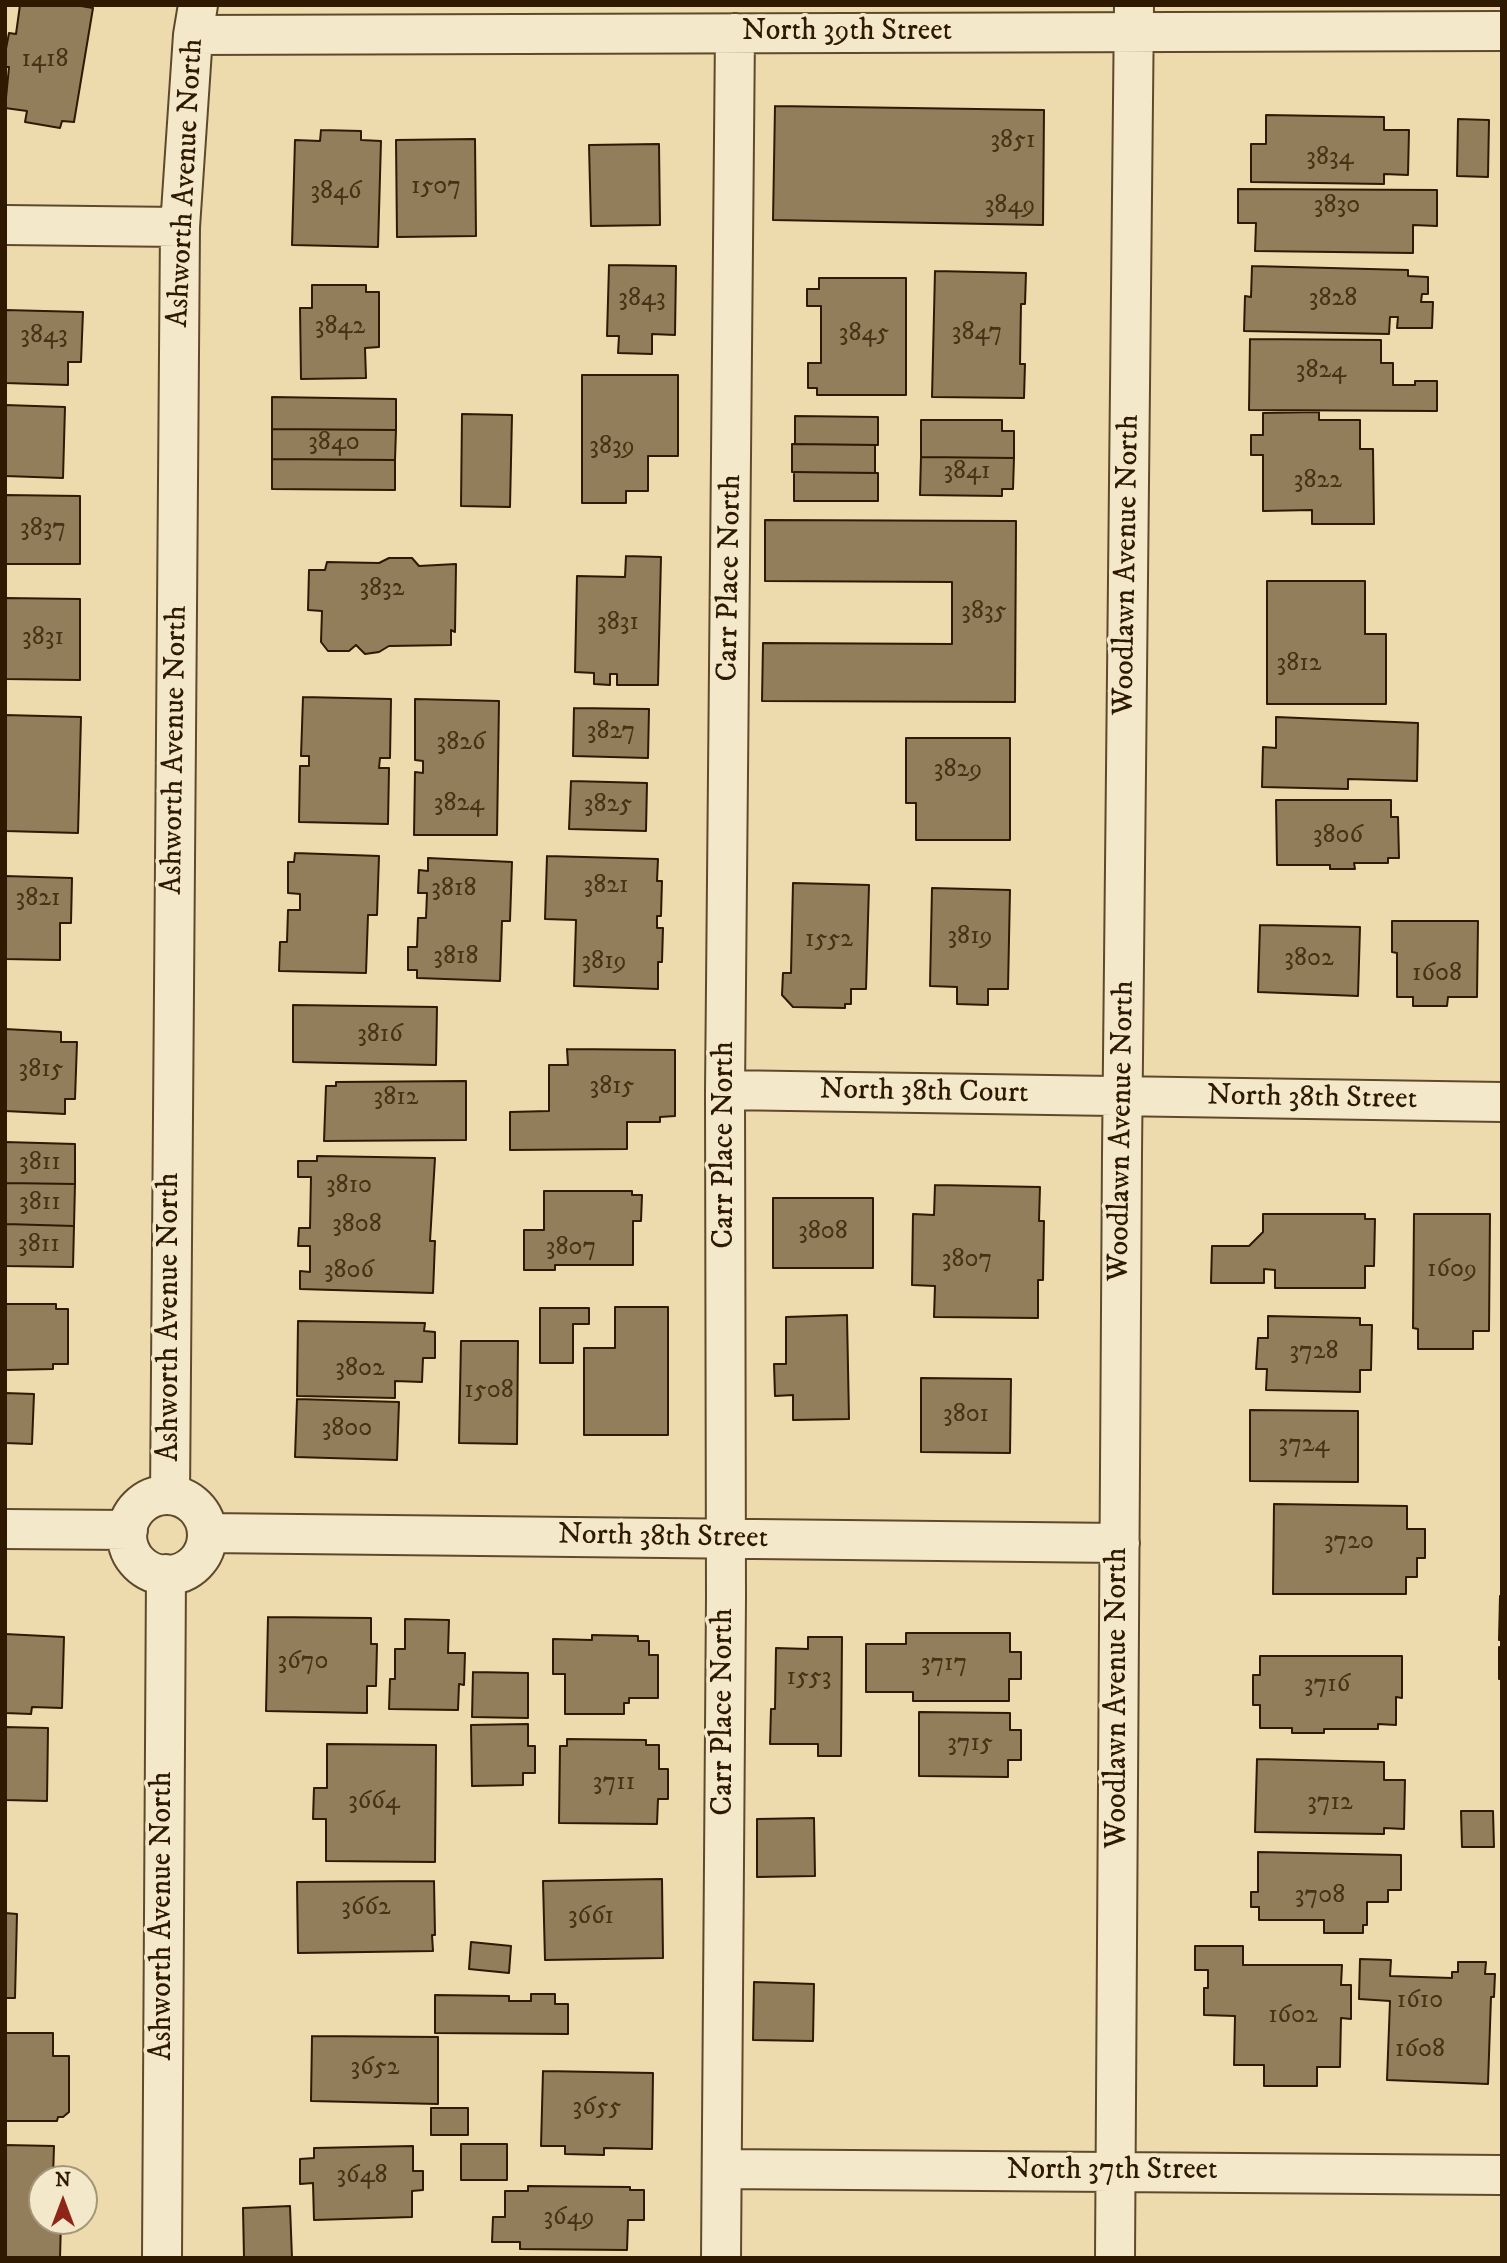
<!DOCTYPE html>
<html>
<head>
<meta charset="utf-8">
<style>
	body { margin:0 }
	#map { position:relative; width:1507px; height:2263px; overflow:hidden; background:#eddbad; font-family:"IM FELL DW Pica",serif }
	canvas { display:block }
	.frame { position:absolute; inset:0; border:7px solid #2f1900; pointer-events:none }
	.north { position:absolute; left:28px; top:2165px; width:70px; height:70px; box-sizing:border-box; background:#f3e8ca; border:2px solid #a59579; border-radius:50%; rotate:0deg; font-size:19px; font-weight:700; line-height:28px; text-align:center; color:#2f1900 }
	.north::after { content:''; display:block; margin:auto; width:24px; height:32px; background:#8f2418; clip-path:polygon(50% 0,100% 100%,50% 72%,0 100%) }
</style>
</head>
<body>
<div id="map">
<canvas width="1507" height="2263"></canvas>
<div class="frame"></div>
<div class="north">N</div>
</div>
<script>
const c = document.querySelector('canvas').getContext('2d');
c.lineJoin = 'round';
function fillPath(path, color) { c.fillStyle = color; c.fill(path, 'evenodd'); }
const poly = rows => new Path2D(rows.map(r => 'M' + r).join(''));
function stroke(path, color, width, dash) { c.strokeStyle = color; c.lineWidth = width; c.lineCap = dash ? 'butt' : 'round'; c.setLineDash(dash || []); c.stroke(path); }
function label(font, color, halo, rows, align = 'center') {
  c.font = font + ' "IM FELL DW Pica",serif'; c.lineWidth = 7; c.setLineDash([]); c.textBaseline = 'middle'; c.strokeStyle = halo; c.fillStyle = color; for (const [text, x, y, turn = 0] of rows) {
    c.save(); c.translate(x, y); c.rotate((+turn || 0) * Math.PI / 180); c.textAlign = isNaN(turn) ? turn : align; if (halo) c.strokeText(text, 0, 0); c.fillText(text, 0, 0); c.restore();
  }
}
const building = poly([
	[20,5,75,5,93,8,74,122,62,121,60,128,25,122,27,111,5,108,9,67,5,67,5,54,9,33,16,34,20,5],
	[775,106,1044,110,1043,225,773,220,775,106],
	[1266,115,1384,117,1384,130,1409,130,1408,175,1384,174,1384,184,1251,182,1251,144,1266,144,1266,115],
	[1458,119,1489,120,1488,177,1457,176,1458,119],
	[321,130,361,131,361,140,381,141,378,247,292,245,295,140,320,141,321,130],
	[475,139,476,236,397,237,396,140,475,139],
	[659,144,660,225,591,226,589,145,659,144],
	[1238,189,1437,190,1437,226,1413,225,1413,253,1255,251,1256,223,1238,223,1238,189],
	[609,265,676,266,675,335,652,334,652,354,618,353,619,336,607,336,609,265],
	[1252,266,1408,270,1408,276,1428,277,1428,294,1422,294,1421,302,1433,302,1432,328,1397,328,1398,317,1390,317,1389,334,1244,331,1245,296,1251,297,1252,266],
	[935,271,1026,273,1025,304,1021,304,1020,364,1025,364,1024,398,932,397,935,271],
	[819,278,906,278,906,395,817,395,817,388,808,388,808,363,821,363,821,306,807,306,807,289,819,289,819,278],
	[312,285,366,285,366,292,379,292,379,347,365,348,366,378,301,379,300,308,312,308,312,285],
	[5,310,83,312,81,362,68,362,68,385,5,383,5,310],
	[1250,339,1381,340,1381,363,1393,363,1393,385,1415,385,1415,381,1437,381,1437,411,1249,410,1250,339],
	[582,375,678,375,678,456,648,456,648,491,626,491,626,503,582,503,582,375],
	[272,397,396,399,396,430,272,429,272,397],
	[5,405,65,407,63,478,5,476,5,405],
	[1319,412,1319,420,1360,420,1360,449,1373,449,1374,524,1312,524,1312,510,1263,511,1263,455,1251,455,1251,435,1263,435,1263,413,1319,412],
	[462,414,512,415,510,507,461,506,462,414],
	[795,416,878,417,878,445,795,444,795,416],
	[921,420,1002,420,1002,431,1014,431,1014,458,921,457,921,420],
	[272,429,396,430,395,460,272,459,272,429],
	[792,444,875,445,875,473,792,472,792,444],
	[921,457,1014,458,1013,489,1002,489,1002,496,920,495,921,457],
	[272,459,395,460,395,490,272,489,272,459],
	[794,472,878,473,878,501,794,501,794,472],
	[5,495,80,496,80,564,5,564,5,495],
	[765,520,1016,521,1015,702,762,701,763,643,952,644,952,582,765,581,765,520],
	[626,556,661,557,658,685,617,685,617,674,610,674,610,685,594,684,594,673,575,672,577,576,625,577,626,556],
	[389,558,412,558,419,566,456,564,455,632,451,630,451,645,389,646,379,652,365,654,356,645,349,651,328,651,321,642,322,611,308,610,309,570,325,570,327,562,379,563,389,558],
	[1267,581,1365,581,1365,634,1386,634,1386,704,1267,704,1267,581],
	[5,598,80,599,80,680,5,679,5,598],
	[303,697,391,699,390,758,380,758,379,768,389,768,388,824,299,822,300,766,309,766,309,756,301,756,303,697],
	[415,699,499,701,497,835,414,835,415,772,423,773,423,761,415,760,415,699],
	[574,708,649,709,648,758,573,756,574,708],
	[5,715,81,717,78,833,5,831,5,715],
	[1276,717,1418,723,1417,781,1348,779,1348,789,1262,787,1263,747,1276,748,1276,717],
	[906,738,1010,738,1010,840,916,840,916,803,906,803,906,738],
	[571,781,647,783,646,831,569,829,571,781],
	[1276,800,1391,800,1391,817,1398,817,1399,858,1388,858,1388,863,1354,863,1355,869,1330,869,1330,865,1277,865,1276,800],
	[295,853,379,856,377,915,368,915,366,973,279,971,280,942,287,942,288,910,300,910,300,894,288,893,288,862,294,862,295,853],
	[547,856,658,859,657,881,662,881,661,916,657,916,657,928,663,928,662,962,658,962,658,989,574,986,576,920,545,919,547,856],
	[428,858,512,862,510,921,502,921,500,981,417,978,417,970,408,970,408,947,417,947,418,918,426,918,427,893,418,893,419,870,428,871,428,858],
	[5,876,72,878,71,923,60,923,60,960,5,959,5,876],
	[793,883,869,885,866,989,851,989,851,1004,845,1004,845,1008,793,1007,782,995,783,973,791,973,793,883],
	[932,888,1010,890,1008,989,988,989,988,1005,957,1004,957,987,930,986,932,888],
	[1392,921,1478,921,1477,997,1448,997,1447,1006,1413,1006,1413,997,1397,997,1397,953,1392,952,1392,921],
	[1260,925,1360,927,1358,996,1258,992,1260,925],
	[293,1005,437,1007,436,1065,293,1062,293,1005],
	[5,1029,61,1032,61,1042,77,1042,75,1099,65,1099,65,1114,5,1111,5,1029],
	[567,1049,675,1050,675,1116,660,1117,660,1122,627,1122,627,1149,510,1150,510,1112,549,1111,549,1065,568,1065,567,1049],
	[466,1081,466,1140,324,1141,326,1086,336,1086,336,1082,466,1081],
	[5,1142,75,1144,75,1184,5,1183,5,1142],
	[317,1156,435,1158,430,1241,435,1241,433,1293,300,1289,300,1271,310,1272,310,1246,298,1246,299,1228,310,1228,311,1177,298,1177,298,1161,317,1161,317,1156],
	[5,1183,75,1184,74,1226,5,1224,5,1183],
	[935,1185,1040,1187,1039,1221,1044,1221,1043,1280,1038,1280,1038,1318,934,1317,935,1286,912,1285,913,1214,934,1215,935,1185],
	[544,1191,632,1191,632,1195,642,1195,641,1221,633,1221,633,1265,555,1265,555,1270,524,1270,524,1230,544,1230,544,1191],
	[773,1198,873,1198,873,1268,773,1268,773,1198],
	[1263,1214,1365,1214,1365,1219,1375,1219,1374,1266,1365,1266,1365,1288,1275,1288,1275,1270,1264,1269,1264,1283,1211,1283,1212,1246,1249,1246,1263,1232,1263,1214],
	[1414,1214,1490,1214,1489,1331,1473,1331,1473,1349,1418,1349,1418,1329,1413,1328,1414,1214],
	[5,1224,74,1226,73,1267,5,1266,5,1224],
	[5,1304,56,1304,56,1309,68,1309,68,1364,53,1364,53,1369,5,1370,5,1304],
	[615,1307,668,1307,668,1435,584,1435,584,1348,615,1348,615,1307],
	[540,1308,589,1308,589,1324,573,1324,573,1363,540,1363,540,1308],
	[847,1315,849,1419,793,1420,793,1395,775,1396,774,1364,786,1364,786,1317,847,1315],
	[1268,1316,1360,1318,1360,1325,1372,1325,1371,1370,1360,1370,1360,1392,1266,1390,1267,1369,1256,1369,1258,1338,1268,1338,1268,1316],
	[298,1321,425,1323,424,1331,435,1332,435,1358,423,1358,422,1382,395,1381,395,1398,297,1396,298,1321],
	[461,1341,518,1341,517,1444,459,1443,461,1341],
	[921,1378,1011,1379,1010,1453,921,1452,921,1378],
	[5,1393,34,1394,32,1444,5,1443,5,1393],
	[297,1399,399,1402,397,1460,295,1457,297,1399],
	[1250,1410,1358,1411,1358,1482,1250,1481,1250,1410],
	[1274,1504,1407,1506,1407,1529,1425,1529,1425,1558,1417,1558,1417,1577,1406,1577,1406,1594,1273,1594,1274,1504],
	[1500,1596,1502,1596,1502,1640,1499,1640,1500,1596],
	[268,1617,371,1618,371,1644,377,1644,376,1686,367,1686,367,1713,266,1711,268,1617],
	[405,1619,449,1620,448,1653,465,1653,464,1685,459,1684,458,1710,389,1709,390,1679,395,1679,395,1649,405,1649,405,1619],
	[906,1633,1010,1633,1010,1652,1021,1652,1021,1679,1009,1679,1009,1701,913,1701,913,1692,866,1692,866,1644,906,1644,906,1633],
	[5,1634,64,1637,62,1708,32,1707,31,1714,5,1713,5,1634],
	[592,1635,638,1636,638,1641,649,1641,649,1655,658,1655,658,1698,629,1698,629,1703,624,1703,624,1714,565,1714,565,1674,553,1674,553,1639,592,1640,592,1635],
	[808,1637,842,1637,841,1756,818,1756,818,1744,770,1744,771,1709,775,1709,776,1648,808,1649,808,1637],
	[1499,1647,1502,1647,1502,1679,1499,1679,1499,1647],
	[1260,1656,1402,1656,1402,1698,1396,1697,1396,1725,1378,1724,1378,1729,1324,1729,1324,1733,1292,1733,1292,1728,1260,1728,1260,1705,1253,1705,1253,1675,1260,1675,1260,1656],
	[473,1672,528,1673,528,1718,472,1717,473,1672],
	[919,1712,1010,1713,1010,1730,1021,1730,1021,1760,1008,1760,1008,1777,919,1776,919,1712],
	[528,1724,528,1746,535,1746,535,1773,523,1773,523,1785,472,1786,471,1725,528,1724],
	[5,1727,48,1728,47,1801,5,1800,5,1727],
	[567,1739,646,1740,646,1745,659,1745,659,1769,668,1769,668,1799,658,1799,657,1824,559,1823,560,1746,567,1746,567,1739],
	[327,1744,436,1745,435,1862,326,1861,326,1819,313,1819,314,1788,327,1788,327,1744],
	[1257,1759,1384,1762,1384,1780,1405,1780,1404,1829,1384,1828,1384,1834,1255,1832,1257,1759],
	[1461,1811,1493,1811,1494,1847,1462,1847,1461,1811],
	[814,1818,815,1876,757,1877,757,1819,814,1818],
	[1258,1852,1401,1855,1401,1890,1388,1890,1388,1902,1367,1902,1367,1925,1363,1925,1363,1933,1324,1933,1324,1920,1259,1920,1259,1907,1251,1907,1251,1892,1258,1892,1258,1852],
	[662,1879,663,1958,545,1960,543,1881,662,1879],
	[434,1881,435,1935,432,1935,433,1951,298,1953,297,1882,434,1881],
	[5,1913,17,1914,15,1998,5,1998,5,1913],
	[471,1942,511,1946,509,1973,469,1969,471,1942],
	[1195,1946,1243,1946,1243,1965,1342,1965,1341,1985,1351,1985,1351,2019,1341,2018,1340,2067,1317,2067,1317,2086,1264,2086,1264,2065,1234,2065,1235,2016,1204,2015,1204,1988,1208,1988,1208,1970,1195,1970,1195,1946],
	[1360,1959,1391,1960,1390,1976,1452,1978,1452,1972,1458,1972,1458,1962,1486,1962,1485,1974,1495,1974,1494,1997,1491,1997,1488,2084,1387,2080,1390,2001,1359,1999,1360,1959],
	[754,1982,814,1984,813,2041,753,2040,754,1982],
	[531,1994,555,1994,555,2004,568,2004,568,2034,435,2033,435,1995,509,1996,509,2001,531,2001,531,1994],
	[5,2033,53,2033,53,2056,69,2056,69,2112,63,2117,58,2117,57,2121,5,2121,5,2033],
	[312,2036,438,2037,438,2104,311,2101,312,2036],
	[543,2071,653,2073,652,2149,604,2148,604,2155,565,2154,565,2146,541,2146,543,2071],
	[431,2108,468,2108,468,2135,431,2135,431,2108],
	[461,2144,507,2144,507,2180,461,2180,461,2144],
	[5,2145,54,2146,53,2179,42,2179,42,2221,61,2221,60,2258,5,2257,5,2145],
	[413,2146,413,2171,423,2171,423,2190,412,2191,412,2217,314,2220,313,2183,300,2184,300,2159,314,2158,314,2148,413,2146],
	[528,2186,630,2187,630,2190,644,2190,644,2220,628,2220,627,2250,520,2249,520,2242,492,2242,493,2217,505,2217,505,2191,528,2191,528,2186],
	[290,2206,292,2258,244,2258,243,2208,290,2206]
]);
const street = poly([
	[193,35,1502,31],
	[5,225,180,227],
	[725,1090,1502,1102],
	[170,1495,180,227,193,35,198,5],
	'127 1535a40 40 0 1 1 80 0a40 40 0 1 1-80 0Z',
	[5,1529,128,1530],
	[207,1533,1120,1543],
	[722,2169,1502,2175],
	[162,2258,166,1574],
	[721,2258,726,1597,725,1090,735,33],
	[1115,2258,1122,1153,1134,5]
]);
const numberNames = [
	["1418",45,61],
	["3851",1013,142],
	["3834",1330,159],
	["1507",436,188],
	["3846",336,193],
	["3849",1010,207],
	["3830",1337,207],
	["3843",642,300],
	["3828",1333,300],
	["3842",340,328],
	["3847",977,334],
	["3845",864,335],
	["3843",44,337],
	["3824",1321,372],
	["3840",334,444],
	["3839",612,448],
	["3841",967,473],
	["3822",1318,482],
	["3837",43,530],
	["3832",382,590],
	["3835",984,613],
	["3831",618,624],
	["3831",43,639],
	["3812",1299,665],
	["3827",611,733],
	["3826",461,744],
	["3829",958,771],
	["3824",459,805],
	["3825",608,806],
	["3806",1338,837],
	["3821",606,887],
	["3818",454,890],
	["3821",38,900],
	["3819",970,938],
	["1552",829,941],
	["3818",456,958],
	["3802",1309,960],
	["3819",604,963],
	["1608",1437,975],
	["3816",380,1036],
	["3815",41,1071],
	["3815",612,1088],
	["3812",396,1099],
	["3811",40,1164],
	["3810",349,1187],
	["3811",40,1204],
	["3808",357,1226],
	["3808",823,1233],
	["3811",39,1246],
	["3807",571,1249],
	["3807",967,1261],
	["1609",1452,1271],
	["3806",349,1272],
	["3728",1314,1353],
	["3802",360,1370],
	["1508",489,1392],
	["3801",966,1416],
	["3800",347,1430],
	["3724",1304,1446],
	["3720",1349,1543],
	["3670",303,1663],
	["3717",944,1665],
	["1553",809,1679],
	["3716",1327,1686],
	["3715",970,1745],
	["3711",614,1784],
	["3664",374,1803],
	["3712",1330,1804],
	["3708",1320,1897],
	["3662",366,1909],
	["3661",591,1918],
	["1610",1420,2002],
	["1602",1293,2017],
	["1608",1420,2051],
	["3652",375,2069],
	["3655",597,2109],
	["3648",362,2177],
	["3649",569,2219]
];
const streetNames = [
	["North 39th Street",847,33],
	["Ashworth Avenue North",187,183,-87],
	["Woodlawn Avenue North",1128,565,-89],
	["Carr Place North",731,578,-89],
	["Ashworth Avenue North",176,750,-89],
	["North 38th Court",924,1093,1],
	["North 38th Street",1312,1099,1],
	["Woodlawn Avenue North",1123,1131,-89],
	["Carr Place North",726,1145,-90],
	["Ashworth Avenue North",171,1317,-90],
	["North 38th Street",663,1538,1],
	["Woodlawn Avenue North",1119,1698,-90],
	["Carr Place North",725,1712,-90],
	["Ashworth Avenue North",164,1916,-90],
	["North 37th Street",1112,2172]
];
fillPath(building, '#927e5a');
stroke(building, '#2f1900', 2);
stroke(street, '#5e4a2b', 42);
stroke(street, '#f3e8ca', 38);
label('26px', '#483216', null, numberNames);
label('30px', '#2f1900', '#f3e8ca', streetNames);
</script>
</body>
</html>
